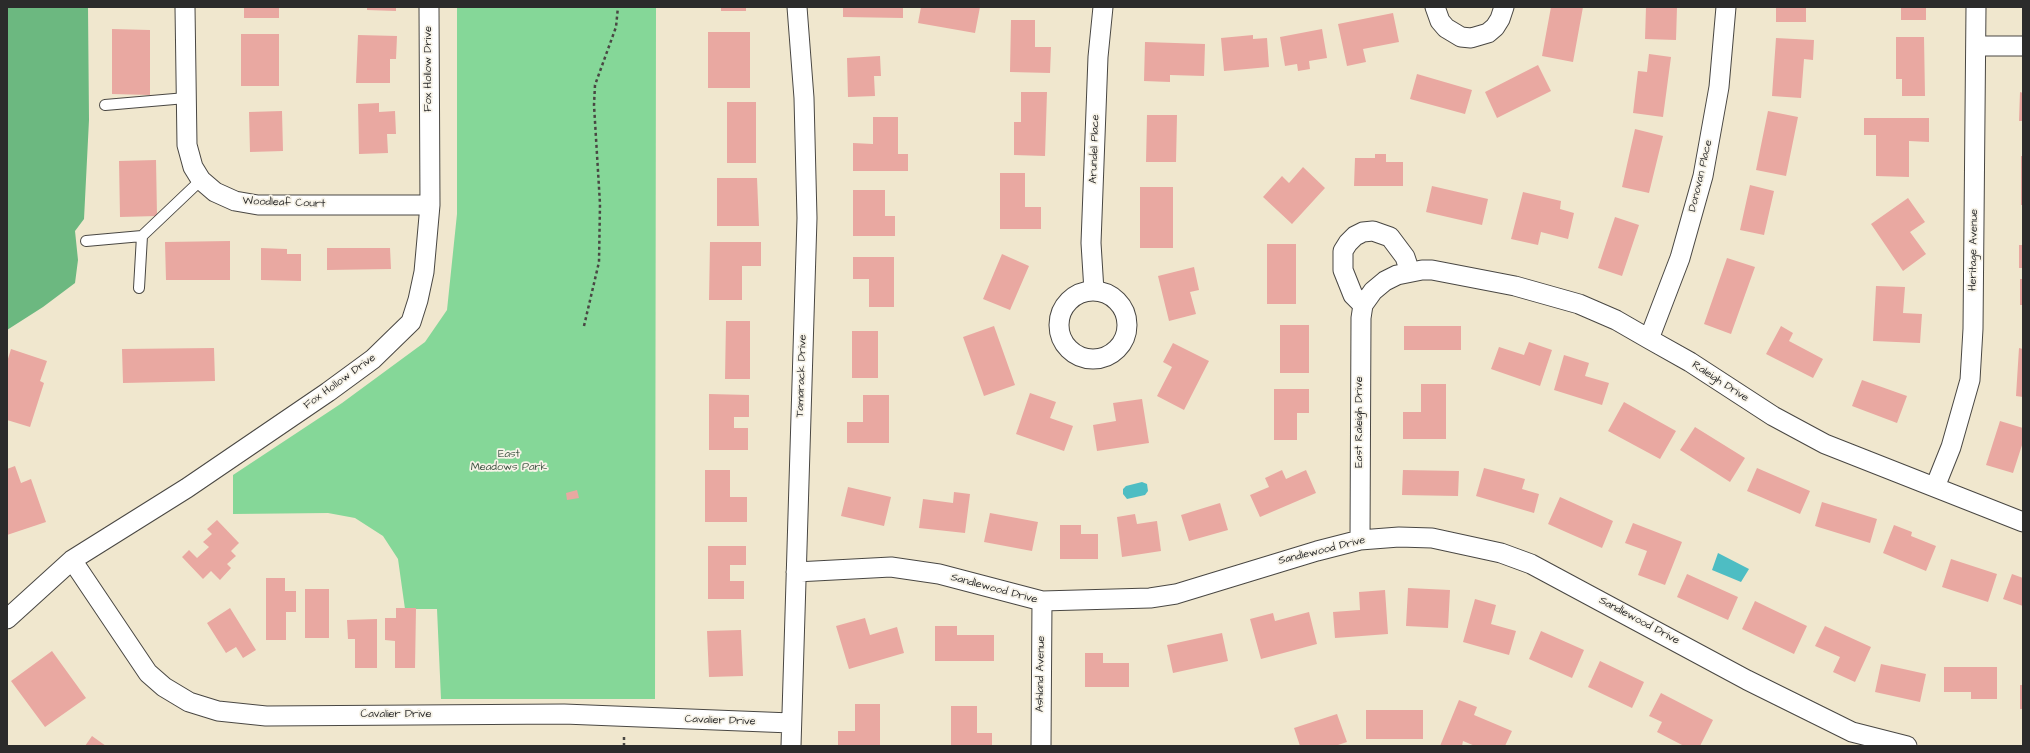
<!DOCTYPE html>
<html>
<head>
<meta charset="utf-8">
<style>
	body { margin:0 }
	#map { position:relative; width:2030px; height:753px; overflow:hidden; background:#f0e7ce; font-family:"Architects Daughter",sans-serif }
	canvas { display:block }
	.frame { position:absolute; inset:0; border:8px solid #2b2b2b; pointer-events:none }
</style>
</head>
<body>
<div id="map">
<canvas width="2030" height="753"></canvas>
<div class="frame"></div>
</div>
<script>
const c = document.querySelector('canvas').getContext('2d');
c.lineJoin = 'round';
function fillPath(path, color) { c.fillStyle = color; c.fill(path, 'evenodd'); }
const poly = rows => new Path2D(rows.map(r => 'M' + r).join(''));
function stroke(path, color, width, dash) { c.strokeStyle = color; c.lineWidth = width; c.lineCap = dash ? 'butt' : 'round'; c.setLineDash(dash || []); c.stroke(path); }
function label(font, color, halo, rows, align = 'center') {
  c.font = font + ' "Architects Daughter",sans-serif'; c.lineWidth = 3.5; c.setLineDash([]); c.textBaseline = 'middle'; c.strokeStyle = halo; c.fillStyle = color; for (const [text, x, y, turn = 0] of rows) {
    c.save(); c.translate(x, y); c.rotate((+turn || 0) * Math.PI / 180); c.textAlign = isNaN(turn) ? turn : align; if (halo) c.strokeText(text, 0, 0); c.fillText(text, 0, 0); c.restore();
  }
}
const green = poly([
	[457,7,656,7,655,699,441,699,437,609,405,609,398,559,383,536,355,518,328,513,233,514,233,475,342,403,425,342,447,310,457,214]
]);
const forest = poly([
	[7,7,88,7,89,120,84,219,75,231,78,260,75,283,43,307,7,330]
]);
const water = poly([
	[1142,482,1147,484,1148,491,1145,495,1127,499,1123,494,1123,489,1126,486],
	[1718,553,1749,569,1741,582,1712,570]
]);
const building = poly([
	[244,7,279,7,279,18,244,18],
	[367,7,396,7,396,11,367,10],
	[721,7,746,7,746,11,721,11],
	[843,7,903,7,903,18,843,17],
	[921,7,980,7,975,33,918,23],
	[1551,7,1583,7,1573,62,1542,56],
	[1646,7,1677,7,1676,40,1645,39],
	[1776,7,1806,7,1806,22,1776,22],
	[1901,7,1926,7,1926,20,1901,20],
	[1393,13,1399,42,1363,49,1366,62,1347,66,1338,24],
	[1011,20,1035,20,1035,47,1051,47,1050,73,1010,72],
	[112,29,150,30,150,95,112,94],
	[1322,29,1327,58,1309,61,1310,69,1298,71,1297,64,1285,66,1280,37],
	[708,32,750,32,750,88,708,88],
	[241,34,279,34,279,86,241,86],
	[358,35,397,36,396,59,390,59,390,83,356,83],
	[1253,35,1253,39,1267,38,1269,67,1224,71,1221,38],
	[1896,37,1924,37,1925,96,1902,96,1902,79,1896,79],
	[1776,38,1814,40,1813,60,1804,59,1801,98,1772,96],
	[1145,42,1205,44,1204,76,1170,75,1170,82,1144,81],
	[1649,54,1671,57,1663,117,1633,113,1638,71,1647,72],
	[880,56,881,76,874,76,875,96,848,97,847,58],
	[1538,65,1551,91,1497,118,1485,92],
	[1417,74,1472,90,1465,114,1410,99],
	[1021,92,1047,92,1045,156,1014,155,1014,122,1021,122],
	[2020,92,2023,93,2023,121,2019,121],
	[727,102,756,102,756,163,727,163],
	[379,103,379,112,395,111,396,134,387,134,388,153,359,154,358,104],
	[282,111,283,151,250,152,249,112],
	[1768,111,1798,117,1786,176,1756,170],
	[1147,115,1177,115,1176,162,1146,162],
	[873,117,898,117,898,154,908,154,908,171,853,171,853,143,873,144],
	[1864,118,1929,118,1929,142,1909,141,1909,177,1876,176,1876,135,1864,135],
	[1635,129,1663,136,1649,193,1622,187],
	[1375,154,1386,154,1386,162,1403,162,1403,186,1354,186,1355,158,1375,158],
	[2021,156,2023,156,2023,205,2021,205],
	[156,160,157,216,120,217,119,161],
	[1303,167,1325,188,1292,224,1263,197,1282,176,1289,183],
	[1000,173,1025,173,1025,207,1041,207,1041,229,1000,229],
	[717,178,757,178,759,226,717,226],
	[1750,185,1774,191,1764,235,1740,230],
	[1432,186,1488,199,1482,225,1426,212],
	[1140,187,1173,187,1173,248,1140,248],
	[853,190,885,190,885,216,895,216,895,236,853,236],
	[1523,192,1561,201,1560,209,1574,213,1568,239,1541,232,1538,245,1511,239],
	[1908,198,1925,222,1910,232,1926,254,1903,271,1871,224],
	[1615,217,1639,225,1622,276,1598,268],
	[230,241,230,280,166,280,165,242],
	[710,242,761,242,761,266,742,266,742,300,709,300],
	[1267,244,1296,244,1296,304,1267,304],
	[2019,245,2023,245,2023,268,2019,268],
	[261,248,287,249,287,254,301,254,301,281,261,280],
	[327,248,390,248,391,269,327,270],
	[1002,254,1029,266,1010,310,983,299],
	[853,257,894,257,894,307,869,307,869,279,853,279],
	[1727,258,1755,267,1731,334,1704,324],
	[1194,267,1199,290,1190,292,1196,314,1169,321,1158,276],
	[2020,279,2023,279,2023,305,2020,305],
	[1876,286,1905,287,1903,313,1922,314,1920,343,1873,341],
	[726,321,750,321,750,379,725,379],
	[1280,325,1309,325,1309,373,1280,373],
	[994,326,1015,385,984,396,963,337],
	[1404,326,1461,326,1461,350,1404,350],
	[1781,326,1793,333,1789,341,1823,359,1813,378,1766,354],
	[852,331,878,331,878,378,852,378],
	[1529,342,1552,350,1540,386,1491,369,1499,347,1524,355],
	[1173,343,1209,361,1184,410,1157,396,1172,367,1163,362],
	[214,348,215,381,123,383,122,349],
	[2019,348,2023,349,2023,397,2016,396],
	[11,349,47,361,40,381,44,383,30,427,7,420,7,362],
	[1564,355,1589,363,1585,376,1609,383,1602,405,1554,390],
	[1862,380,1907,396,1897,423,1852,406],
	[1421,384,1446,384,1446,439,1403,439,1403,412,1421,412],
	[1274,389,1309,389,1309,413,1297,413,1297,440,1274,440],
	[1030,393,1056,402,1050,418,1073,426,1064,451,1016,434],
	[709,394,749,395,749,417,734,417,734,428,748,428,748,450,709,450],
	[863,395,889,395,889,443,847,443,847,422,863,422],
	[1142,399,1149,443,1097,451,1093,425,1116,421,1113,403],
	[1624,402,1676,431,1660,459,1608,431],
	[2000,421,2023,428,2023,442,2013,473,1986,465],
	[1695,427,1745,458,1730,482,1680,450],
	[15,466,21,483,31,479,46,522,7,535,7,469],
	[1484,468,1525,479,1522,489,1539,494,1534,513,1476,496],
	[1757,468,1810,491,1800,514,1747,491],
	[705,470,730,470,730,497,747,497,747,522,705,522],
	[1282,470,1286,479,1306,470,1316,493,1260,517,1250,495,1269,487,1265,478],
	[1403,470,1459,471,1458,496,1402,495],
	[848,487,891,497,884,526,841,516],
	[577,490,579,498,567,500,566,493],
	[954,492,970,494,965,533,919,528,923,499,953,503],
	[1560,497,1613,521,1602,548,1548,524],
	[1822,502,1877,519,1870,543,1815,526],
	[1220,503,1228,530,1189,541,1181,515],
	[990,513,1038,522,1032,551,984,542],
	[1135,514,1137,524,1157,521,1161,551,1122,557,1117,517],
	[217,520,239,543,231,551,236,556,227,564,231,568,220,580,211,571,203,579,182,557,189,550,197,558,209,547,203,542,212,534,207,529],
	[1633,523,1682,542,1665,585,1638,575,1647,551,1625,543],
	[1060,525,1081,525,1081,534,1098,534,1098,559,1060,559],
	[1894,525,1912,532,1911,536,1936,546,1926,571,1883,553],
	[708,546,746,546,746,565,730,565,730,581,744,581,744,599,708,599],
	[1951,559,1997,574,1988,602,1942,587],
	[1687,574,1738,597,1728,620,1677,597],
	[2012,574,2023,578,2023,606,2003,599],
	[266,578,285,578,285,591,296,591,296,612,286,612,286,640,266,640],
	[1408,588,1450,590,1448,628,1406,626],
	[305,589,329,589,329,638,305,638],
	[1385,590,1388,634,1335,638,1333,612,1360,610,1359,592],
	[1475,599,1496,605,1491,624,1516,631,1509,655,1463,642],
	[1755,601,1807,626,1794,654,1742,629],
	[230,608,256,650,243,658,236,647,226,653,207,623],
	[396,608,416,608,415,668,395,668,395,641,385,640,385,618,396,618],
	[1309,612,1317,644,1261,659,1250,619,1273,613,1275,621],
	[865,618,870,635,897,627,904,653,849,669,836,626],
	[377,619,377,668,355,668,355,639,348,639,347,620],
	[935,626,957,626,957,635,994,635,994,661,935,661],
	[1825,626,1871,647,1855,682,1833,672,1840,657,1815,646],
	[741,630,743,676,709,677,707,631],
	[1541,631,1584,650,1572,678,1529,659],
	[1222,633,1228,661,1173,673,1167,645],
	[52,651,86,698,45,727,11,681],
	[1085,653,1103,653,1103,663,1129,663,1129,687,1085,687],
	[1600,661,1644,682,1632,708,1588,687],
	[1881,664,1926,674,1920,702,1875,692],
	[1944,667,1997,667,1997,699,1971,699,1971,692,1944,692],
	[2020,685,2023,685,2023,709,2020,709],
	[1661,693,1713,720,1700,746,1684,746,1657,732,1662,722,1649,716],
	[1459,700,1477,707,1474,715,1512,731,1505,746,1475,746,1463,741,1462,746,1440,746],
	[855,704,880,704,880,746,838,746,838,731,855,731],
	[951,706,977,706,977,733,992,733,992,746,951,746],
	[1366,710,1423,710,1423,739,1366,739],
	[1337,714,1347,742,1335,746,1300,746,1294,728],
	[92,736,106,746,85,746]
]);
const path = poly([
	[584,326,599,262,600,204,594,105,595,85,616,27,618,7],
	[624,746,624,735]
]);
const lane = poly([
	[105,105,186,98],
	[86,241,142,236],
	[139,288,142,236,201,180]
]);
const street = poly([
	[185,7,187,145,193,167,201,180,215,192,235,201,258,205,430,205],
	[1435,7,1440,21,1446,28,1461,37,1471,38,1488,33,1495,27,1500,19,1504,7],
	[1977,46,2023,46],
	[1094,291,1091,243,1098,57,1103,7],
	'1059 325a34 34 0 1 1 68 0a34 34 0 1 1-68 0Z',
	[1363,305,1353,295,1343,270,1343,251,1348,243,1355,236,1363,232,1373,231,1390,237,1405,257,1410,272],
	[1649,339,1680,258,1703,176,1719,87,1726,7],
	[1935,487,1951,447,1970,380,1973,329,1976,7],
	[1360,540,1361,318,1363,305,1373,291,1385,281,1397,275,1422,270,1432,270,1515,286,1579,304,1616,320,1649,339,1690,362,1773,416,1825,444,2023,522],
	[72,560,148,673,164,687,189,702,218,711,266,716,564,714,791,723],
	[796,572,891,567,939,574,1042,601,1150,598,1176,594,1317,551,1360,540,1399,537,1432,538,1501,553,1531,564,1747,680,1852,732,1907,746],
	[7,619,72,560,187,488,328,392,373,359,411,322,418,300,424,272,430,205,429,7],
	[791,746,807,218,804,98,797,7],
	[1041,746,1042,601]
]);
const streetNames = [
	["Fox Hollow Drive",429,69,-90],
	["Arundel Place",1095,149,-88],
	["Donovan Place",1701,176,-77],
	["Woodleaf Court",284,203,2],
	["Heritage Avenue",1974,250,-89],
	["Tamarack Drive",802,376,-88],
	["Fox Hollow Drive",340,382,-36],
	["Raleigh Drive",1720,382,33],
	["East Raleigh Drive",1360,422,-90],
	["Sandlewood Drive",1322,551,-14],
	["Sandlewood Drive",994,589,15],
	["Sandlewood Drive",1639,621,28],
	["Ashland Avenue",1041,674,-89],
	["Cavalier Drive",396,715],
	["Cavalier Drive",720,721,2]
];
const parkNames = [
	["East",509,455],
	["Meadows Park",509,468]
];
fillPath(green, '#85d798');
fillPath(forest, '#6cb880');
fillPath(water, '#4ebdc3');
fillPath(building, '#e9a8a1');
stroke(lane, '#494743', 12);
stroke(street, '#494743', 21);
stroke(path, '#494743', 2.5, [3, 3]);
stroke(lane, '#fff', 10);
stroke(street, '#fff', 19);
label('11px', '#2b2b2b', '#f7f3e8', streetNames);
label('11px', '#425646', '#f7f3e8', parkNames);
</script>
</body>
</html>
